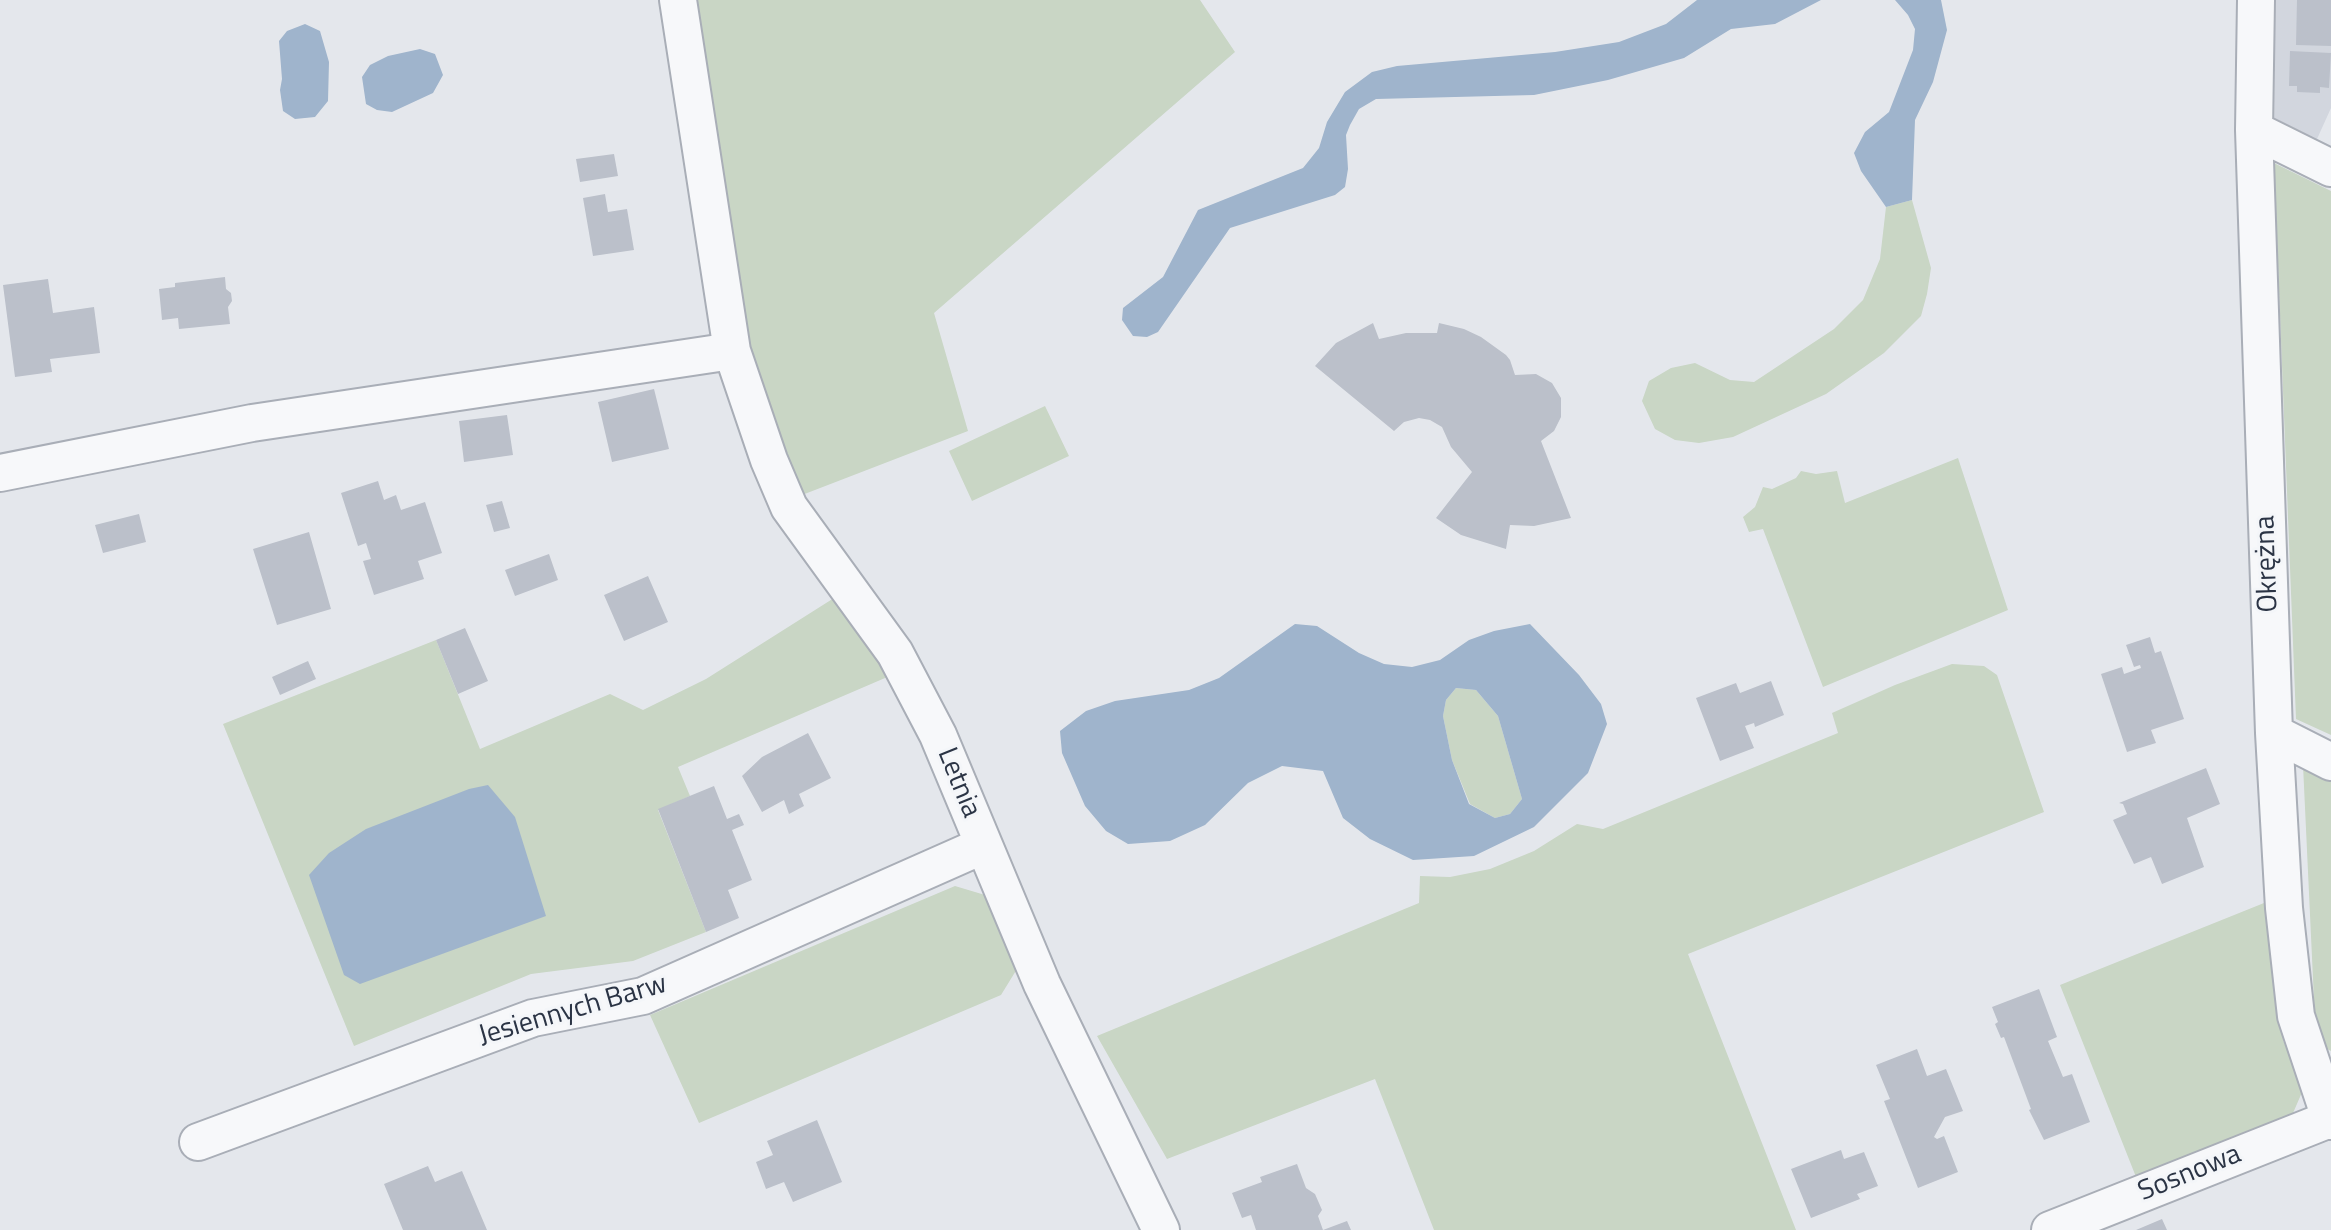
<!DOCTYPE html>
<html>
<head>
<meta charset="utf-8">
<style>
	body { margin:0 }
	canvas { display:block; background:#e4e7ec }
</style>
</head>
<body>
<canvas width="2331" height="1230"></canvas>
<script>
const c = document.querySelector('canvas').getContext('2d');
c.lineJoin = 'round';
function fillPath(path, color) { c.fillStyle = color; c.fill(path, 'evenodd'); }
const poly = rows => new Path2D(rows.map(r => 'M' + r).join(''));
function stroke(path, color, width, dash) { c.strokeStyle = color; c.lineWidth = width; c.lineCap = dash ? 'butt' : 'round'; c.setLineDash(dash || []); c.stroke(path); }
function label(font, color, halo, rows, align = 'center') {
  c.font = font + ' "Titillium Web",sans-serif'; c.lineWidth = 6; c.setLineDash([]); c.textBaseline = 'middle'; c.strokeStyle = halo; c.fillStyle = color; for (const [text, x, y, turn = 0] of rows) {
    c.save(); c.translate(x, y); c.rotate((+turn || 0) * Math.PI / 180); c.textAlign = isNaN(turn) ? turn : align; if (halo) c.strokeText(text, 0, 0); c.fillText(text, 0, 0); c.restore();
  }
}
const built = poly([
	[2275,0,2331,0,2331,108,2317,139,2274,118]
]);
const green = poly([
	[694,0,1200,0,1235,52,934,313,968,431,802,495,745,357],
	[2274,163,2331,191,2331,735,2296,719],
	[1912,200,1931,268,1927,294,1921,316,1884,353,1826,394,1733,437,1699,443,1675,440,1655,429,1642,401,1649,381,1671,368,1695,363,1730,380,1754,382,1834,329,1863,300,1880,259,1886,207],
	[1045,406,1069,456,972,501,949,451],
	[1958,458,2008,610,1823,687,1763,529,1749,532,1743,517,1755,507,1763,487,1772,489,1783,484,1796,478,1801,471,1816,474,1837,471,1845,503],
	[834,598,892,675,678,767,690,796,658,810,706,932,633,961,531,974,354,1046,223,724,436,640,480,749,610,694,643,710,706,679],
	[1952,664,1984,666,1997,675,2044,812,1688,954,1796,1230,1434,1230,1375,1079,1167,1159,1097,1036,1419,903,1420,876,1450,877,1490,869,1534,851,1577,824,1603,829,1838,733,1832,713,1895,685],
	[1456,688,1476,690,1498,716,1522,799,1510,814,1495,818,1470,804,1452,760,1443,716,1446,700],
	[2303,765,2331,779,2331,1051,2316,1043],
	[955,886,985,895,1017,969,1001,995,699,1123,650,1015],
	[2269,901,2283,1040,2303,1090,2290,1120,2138,1182,2060,985]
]);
const water = poly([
	[1697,0,1821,0,1775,24,1731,29,1684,58,1608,80,1534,95,1376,99,1359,109,1350,125,1346,135,1348,169,1345,187,1335,195,1230,228,1158,332,1147,337,1133,336,1122,320,1123,308,1163,277,1198,210,1303,168,1319,148,1327,122,1345,92,1372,72,1397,66,1555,52,1619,42,1666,24],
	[1895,0,1941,0,1947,30,1933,82,1915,120,1912,200,1886,207,1861,171,1854,153,1865,132,1889,112,1913,50,1915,29,1908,15],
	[305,24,320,31,329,62,328,101,315,117,295,119,283,111,280,90,282,79,279,41,287,31],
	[420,49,435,54,443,75,433,93,392,112,377,110,366,104,362,77,370,65,388,56],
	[1295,624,1317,626,1359,653,1384,664,1412,667,1440,660,1469,640,1494,631,1530,624,1579,675,1601,704,1607,724,1588,773,1534,827,1474,856,1413,860,1370,839,1343,818,1323,771,1282,766,1248,783,1205,825,1170,841,1128,844,1106,831,1085,806,1062,753,1060,731,1086,711,1115,701,1189,690,1219,678],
	[1456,688,1476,690,1498,716,1522,799,1510,814,1495,818,1469,804,1452,760,1443,716,1446,700],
	[488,785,515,817,546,916,360,984,344,975,309,875,329,853,366,829,469,789]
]);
const building = poly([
	[2297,0,2331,0,2331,46,2296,45],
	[2290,51,2331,53,2329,88,2320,87,2320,93,2297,92,2297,86,2289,86],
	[614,154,618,176,580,182,576,159],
	[605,194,608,212,627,209,634,250,593,256,583,198],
	[225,277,226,289,231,293,232,301,228,307,230,324,179,329,178,318,162,320,159,289,175,287,175,283],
	[48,279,53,313,94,307,100,353,50,359,52,372,15,377,3,285],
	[1373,323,1379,339,1406,333,1437,333,1439,323,1464,329,1481,337,1506,355,1510,360,1515,375,1536,374,1552,383,1561,398,1561,417,1554,431,1541,441,1571,518,1534,526,1510,525,1506,549,1461,535,1436,518,1472,472,1451,447,1442,427,1430,420,1419,418,1404,422,1394,431,1315,366,1336,343],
	[654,389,669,449,612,462,598,402],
	[507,415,513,455,464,462,459,421],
	[378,481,384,500,396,495,401,510,425,502,442,553,418,561,424,579,374,595,363,561,371,559,366,543,358,546,341,493],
	[502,501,510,528,494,532,486,505],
	[139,514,146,542,103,553,95,525],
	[309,532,331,609,277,625,253,549],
	[549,554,558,580,515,596,505,570],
	[648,576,668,622,624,641,604,595],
	[465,628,488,681,458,694,436,640],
	[2150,637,2155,653,2161,651,2184,719,2151,730,2156,743,2127,752,2101,674,2122,667,2124,674,2141,668,2140,665,2134,667,2126,645],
	[308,661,316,679,280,695,272,677],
	[1771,681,1784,715,1755,727,1754,723,1745,726,1754,748,1720,761,1696,698,1736,683,1740,693],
	[808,733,831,778,799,794,804,806,789,814,784,800,762,812,742,776,762,757],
	[2206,768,2220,804,2187,818,2204,867,2162,884,2151,857,2134,864,2113,820,2127,814,2123,804,2119,803],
	[714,786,727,819,739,814,744,825,732,830,752,880,728,890,739,918,706,932,658,809],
	[2039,989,2057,1037,2048,1041,2063,1077,2072,1074,2090,1122,2044,1140,2029,1110,2031,1109,2004,1037,2001,1038,1995,1024,1998,1022,1992,1007],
	[1917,1049,1927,1076,1946,1069,1963,1111,1945,1117,1934,1137,1937,1139,1944,1136,1958,1172,1918,1188,1884,1101,1890,1099,1876,1065],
	[817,1120,842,1182,793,1202,784,1182,766,1189,756,1162,773,1155,767,1141],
	[1841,1150,1844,1159,1864,1152,1878,1186,1857,1194,1860,1199,1811,1218,1791,1169],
	[1297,1164,1306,1188,1315,1194,1322,1210,1318,1216,1323,1230,1256,1230,1251,1215,1242,1218,1232,1193,1262,1182,1260,1177],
	[428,1166,435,1182,462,1171,487,1230,403,1230,384,1184],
	[2162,1219,2167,1230,2136,1230],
	[1347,1221,1351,1230,1323,1230]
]);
const street = poly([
	[678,0,732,351,769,460,789,507,895,653,938,735,1042,984,1161,1230],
	[2256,0,2254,130,2274,733,2284,908,2296,1016,2331,1121],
	[2254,130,2331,168],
	[0,473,252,423,732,351],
	[2274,733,2331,762],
	[198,1142,533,1018,643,996,984,845],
	[2050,1230,2330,1119]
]);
const streetNames = [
	["Okrężna",2268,564,-92],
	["Letnia",958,783,68],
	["Jesiennych Barw",573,1011,-16],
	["Sosnowa",2190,1174,-22]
];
fillPath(built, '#d2d6de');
fillPath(green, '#c9d6c5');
fillPath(water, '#9fb4cc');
fillPath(building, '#bbc0ca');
stroke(street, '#a9aeb7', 40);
stroke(street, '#f7f8fa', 36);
label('28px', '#2b3445', '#f4f6f9', streetNames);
</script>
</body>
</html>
